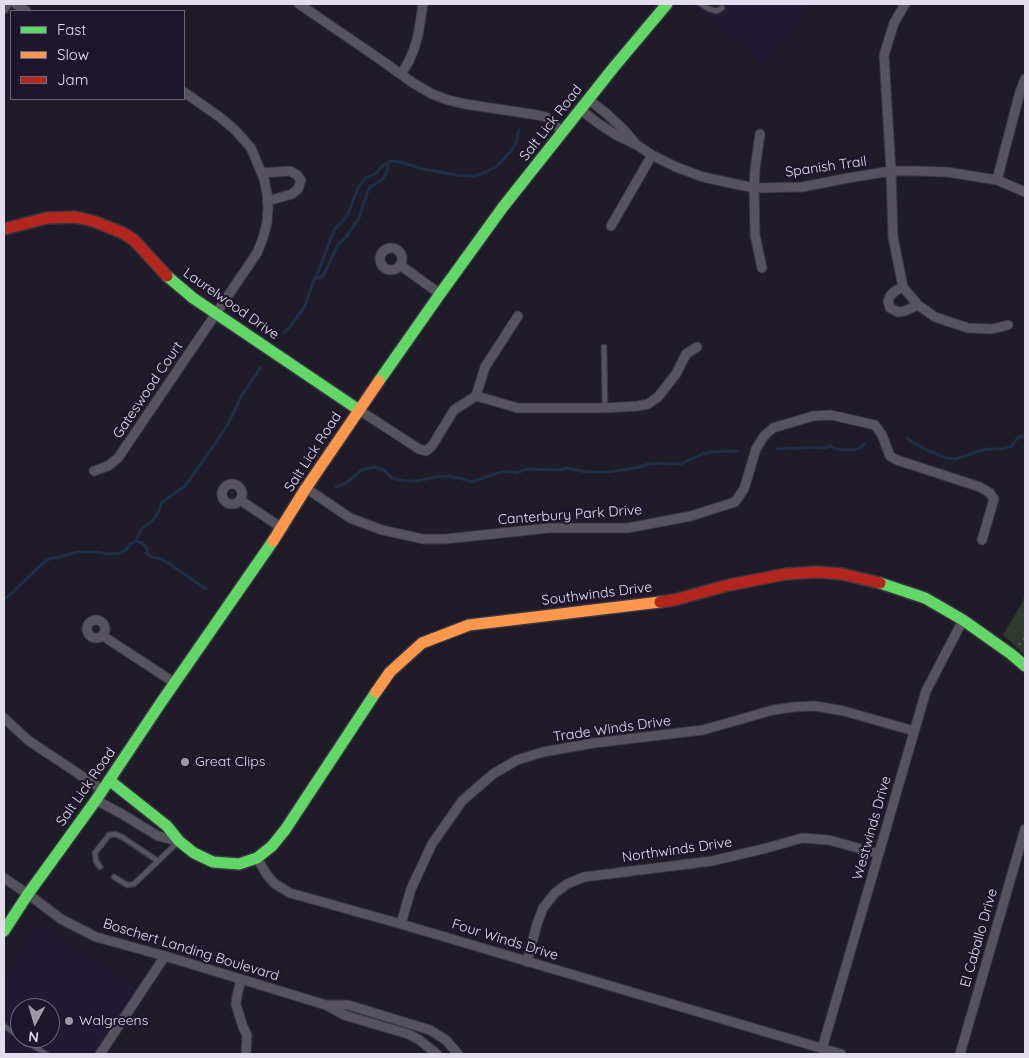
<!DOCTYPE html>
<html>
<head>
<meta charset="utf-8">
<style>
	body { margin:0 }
	#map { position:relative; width:1029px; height:1058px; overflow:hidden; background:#1f1b28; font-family:Quicksand,sans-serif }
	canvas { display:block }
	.frame { position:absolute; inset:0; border:5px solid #e1dded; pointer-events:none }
	.legend { position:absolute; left:10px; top:10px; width:175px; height:90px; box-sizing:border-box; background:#1d162d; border:1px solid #6b667a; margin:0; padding:6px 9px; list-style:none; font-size:15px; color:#e1dded }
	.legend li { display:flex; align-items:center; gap:10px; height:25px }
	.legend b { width:25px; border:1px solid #6b667a }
	.north { position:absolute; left:10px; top:998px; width:50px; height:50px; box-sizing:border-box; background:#1d162d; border:1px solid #6b667a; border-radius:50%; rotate:186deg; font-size:14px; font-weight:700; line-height:20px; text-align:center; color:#e1dded }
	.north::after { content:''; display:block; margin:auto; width:18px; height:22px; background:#9d99a8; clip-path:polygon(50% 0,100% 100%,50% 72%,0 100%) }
</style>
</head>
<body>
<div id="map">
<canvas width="1029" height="1058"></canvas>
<div class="frame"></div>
<ul class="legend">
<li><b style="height:6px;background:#63d668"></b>Fast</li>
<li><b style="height:6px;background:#ff974d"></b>Slow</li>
<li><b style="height:6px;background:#b3261e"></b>Jam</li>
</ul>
<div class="north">N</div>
</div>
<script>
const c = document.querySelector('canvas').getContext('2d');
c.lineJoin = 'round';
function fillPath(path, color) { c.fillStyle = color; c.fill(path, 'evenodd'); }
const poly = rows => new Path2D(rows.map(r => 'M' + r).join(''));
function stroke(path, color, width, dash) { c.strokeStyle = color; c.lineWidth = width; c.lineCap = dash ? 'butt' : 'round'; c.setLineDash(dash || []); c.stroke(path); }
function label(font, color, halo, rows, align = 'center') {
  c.font = font + ' Quicksand,sans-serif'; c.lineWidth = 4.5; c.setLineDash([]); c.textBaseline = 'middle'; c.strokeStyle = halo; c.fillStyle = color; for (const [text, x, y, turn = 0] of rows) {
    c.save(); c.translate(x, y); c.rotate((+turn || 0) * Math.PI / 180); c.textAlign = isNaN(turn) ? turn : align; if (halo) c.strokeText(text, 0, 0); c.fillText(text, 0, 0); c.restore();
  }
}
const built = poly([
	[691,4,812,4,763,63,690,5],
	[38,925,138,989,93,1054,4,1054,4,978],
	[20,1008,50,1008,50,1038,20,1038]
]);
const green = poly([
	[1025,590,1025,655,1003,635,1023,601]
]);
const stream = poly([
	[315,279,323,276,325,272,338,245,347,236,359,218,369,188,383,179,387,171,389,162],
	[284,333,292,324,305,306,314,280,319,270,334,230,347,216,359,186,366,178,377,173,381,167,390,161,396,161,423,169,457,175,475,176,485,172,496,167,511,151,516,143,519,130],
	[907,438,912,442,929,451,947,458,956,459,979,451,988,449,1001,449,1009,447,1012,446,1018,437,1025,436],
	[777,449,819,447,824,448,830,446,835,449,852,450,860,448,865,443],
	[336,487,346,483,362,470,374,467,384,470,392,478,404,481,416,481,437,477,449,476,459,478,472,482,498,473,508,471,516,473,528,469,560,470,566,468,586,472,609,472,640,467,648,464,658,463,681,464,702,454,710,452,737,451],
	[136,541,142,528,152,521,158,513,162,502,185,486,210,451,227,426,242,395,261,367],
	[4,600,14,591,46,560,78,552,98,552,109,554,120,553,127,549,130,544,136,541,142,543,147,548,147,554,152,557,161,559,168,563,206,589]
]);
const path = poly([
	[1019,645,1025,637]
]);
const lane = poly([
	[701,4,709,9,717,11,722,8],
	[604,347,605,408],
	[100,867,96,861,95,853,109,835,115,834,122,837,158,861],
	[114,877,127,885,134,884,178,842],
	[4,1026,20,1037],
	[21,1038,46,1054]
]);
const street = poly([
	[16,4,26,11],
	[299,4,381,60,413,83,432,94,448,100,465,104,537,115,546,117,563,132],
	[905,4,894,23,884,55,891,171,893,237,903,287,918,305,935,317,968,328,992,329,1008,325],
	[4,9,7,4],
	[401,74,409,61,414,49,418,36,423,4],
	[589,100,607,114,624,130,635,143],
	[581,110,599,124,618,136,637,145,652,155,676,167,703,177,754,188,802,187,848,178,891,171,916,171,947,172,997,180,1025,192],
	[760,134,755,169,754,188,755,235,762,268],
	[262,173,290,171,297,175,301,180,298,189,292,194,268,201],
	[997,180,1020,92,1025,79],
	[611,226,652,155],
	'380 259a11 11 0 1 1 22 0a11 11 0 1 1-22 0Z',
	[400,265,440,294],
	[903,287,895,291,890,296,888,301,890,308,898,312,905,311,918,305],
	[476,396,485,367,518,316],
	[359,410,419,449,426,451,432,446,454,410,476,396,518,408,605,408,638,406,648,404,658,397,676,374,686,354,697,347],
	[94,471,108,466,118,458,257,253,263,238,267,223,268,208,267,193,264,179,251,148,235,130,221,118,184,92],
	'222 494a10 10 0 1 1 20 0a10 10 0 1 1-20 0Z',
	[306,488,350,518,382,530,423,539,445,539,549,528,628,528,691,516,735,502,744,489,756,449,764,436,773,428,813,416,831,415,875,425,882,435,890,456,897,460,980,487,990,493,994,499,982,540],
	[240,500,282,528],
	'87 629a9 9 0 1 1 18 0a9 9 0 1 1-18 0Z',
	[103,636,175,683],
	[4,718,29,741,103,790],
	[96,800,122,814,158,836,179,841],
	[257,858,267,875,275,884,290,893,401,924,841,1054],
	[4,878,28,894,61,919,96,937,165,956,326,1005,344,1015,408,1034,418,1039,437,1054],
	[401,924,411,889,432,844,462,801,493,774,517,760,543,752,594,743,703,730,773,710,794,707,815,706,844,711,914,731],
	[527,962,537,924,543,908,555,893,567,884,584,877,712,861,767,848,802,838,829,840,879,854],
	[241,980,237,996,236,1005,243,1027,247,1035,246,1054],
	[326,1005,348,1005,430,1030,446,1040,458,1054],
	[822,1049,926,691,963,620],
	[100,1054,165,956],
	[960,1054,1025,829]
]);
const fast = poly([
	[167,276,193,298,359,410],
	[379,381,440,294,503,207,614,67,667,4],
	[880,583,925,598,963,620,1011,654,1025,666],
	[109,780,167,826,179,841,194,853,213,862,239,864,257,858,272,846,285,830,376,692],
	[4,931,28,894,96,800,160,704,273,541]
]);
const slow = poly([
	[273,541,306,488,379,381],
	[376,692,390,672,422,643,469,625,660,602]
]);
const jam = poly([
	[4,229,47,218,75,217,93,221,121,232,134,240,167,276],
	[660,602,674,600,729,585,786,574,817,572,842,574,880,583]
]);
const markers = [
	[185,762,5,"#9d99a8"],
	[69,1021,5,"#9d99a8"]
];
const streetNames = [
	["Salt Lick Road",551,123,-52],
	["Spanish Trail",826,167,-8],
	["Laurelwood Drive",231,304,35],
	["Gateswood Court",148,390,-56],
	["Salt Lick Road",313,452,-57],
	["Canterbury Park Drive",570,515,-4],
	["Southwinds Drive",597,594,-7],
	["Trade Winds Drive",612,729,-8],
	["Salt Lick Road",86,787,-55],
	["Westwinds Drive",872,828,-74],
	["Northwinds Drive",677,850,-8],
	["El Caballo Drive",979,938,-74],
	["Four Winds Drive",505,940,17],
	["Boschert Landing Boulevard",191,950,17]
];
const poiNames = [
	["Great Clips",195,762],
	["Walgreens",79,1021]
];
fillPath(built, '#221a35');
fillPath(green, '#2d3a2c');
stroke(stream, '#1d2e47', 3);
stroke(lane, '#383640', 7);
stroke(street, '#383640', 11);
stroke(fast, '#383640', 14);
stroke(slow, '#383640', 14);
stroke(jam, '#383640', 14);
stroke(path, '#56535d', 2, [2.5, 4]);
stroke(lane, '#56535e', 4.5);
stroke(street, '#56535e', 9);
stroke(fast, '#63d668', 11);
stroke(slow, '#ff974d', 11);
stroke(jam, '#b3261e', 11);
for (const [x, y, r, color] of markers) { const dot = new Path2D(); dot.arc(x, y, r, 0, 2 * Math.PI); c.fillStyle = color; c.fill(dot); stroke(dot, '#1d162d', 2); }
label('14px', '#e1dded', '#1d162d', streetNames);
label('14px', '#e1dded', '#1d162d', poiNames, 'left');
</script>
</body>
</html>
